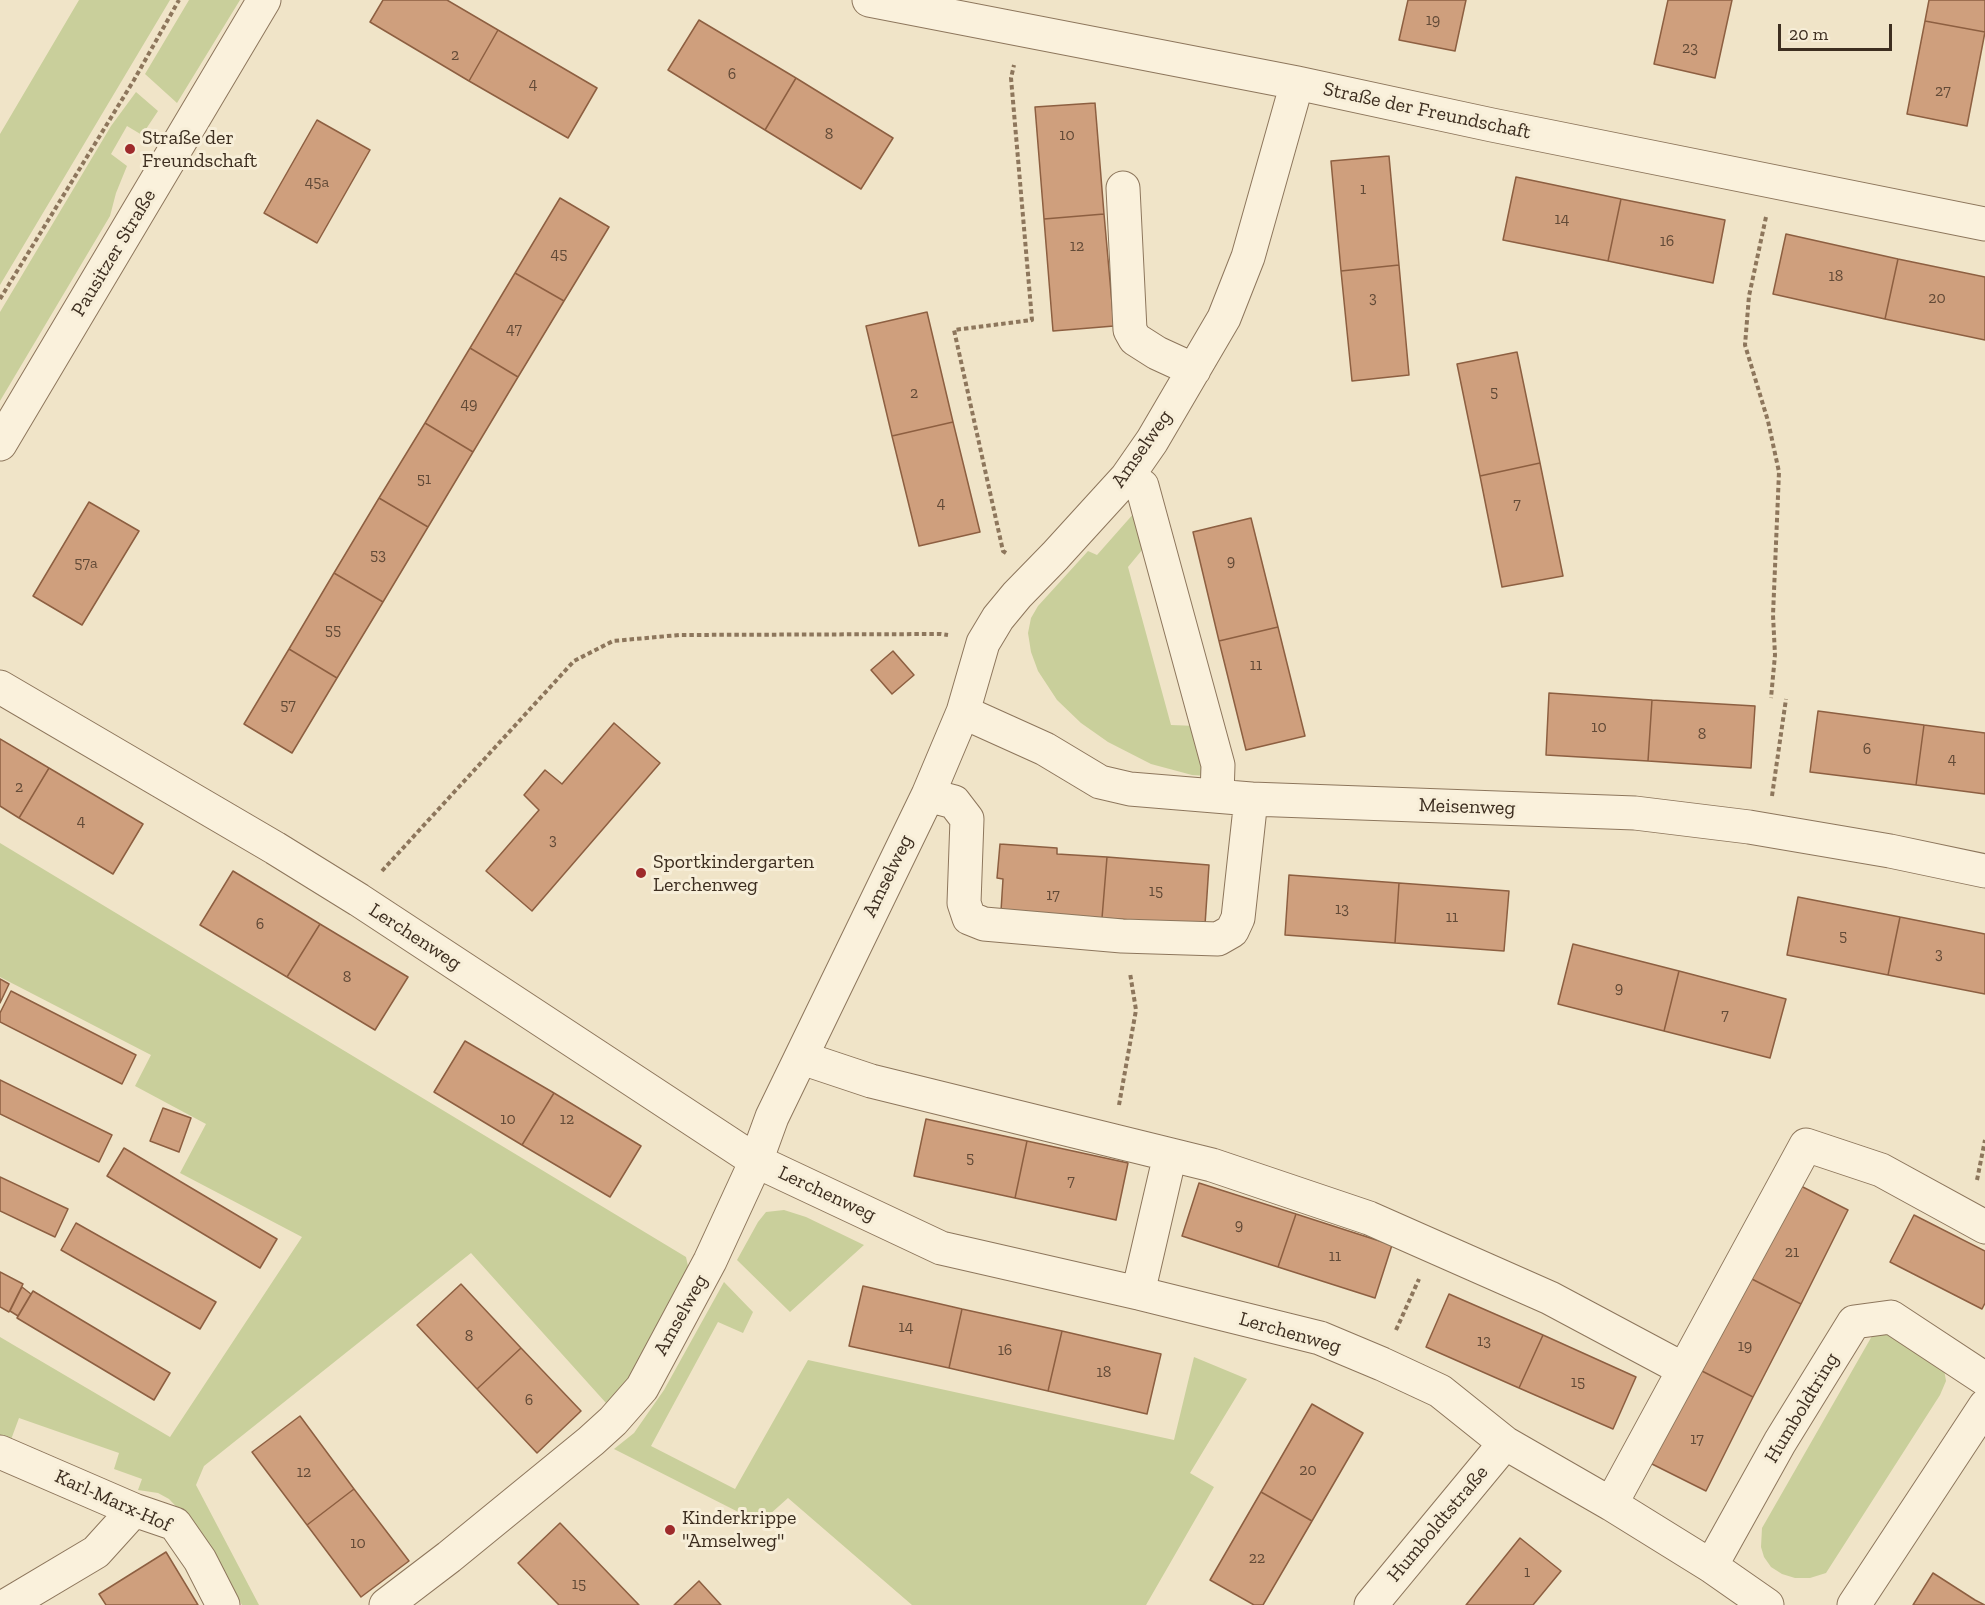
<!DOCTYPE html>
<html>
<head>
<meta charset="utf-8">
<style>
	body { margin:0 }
	#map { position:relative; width:1985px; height:1605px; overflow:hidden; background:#f0e4c8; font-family:"Zilla Slab",serif }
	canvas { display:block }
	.scale { position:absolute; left:1778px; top:24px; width:114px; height:27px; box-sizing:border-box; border:3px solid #3d2e20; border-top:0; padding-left:8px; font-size:18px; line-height:21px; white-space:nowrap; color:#3d2e20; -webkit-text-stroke:4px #f7eed8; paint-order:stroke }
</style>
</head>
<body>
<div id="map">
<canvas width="1985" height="1605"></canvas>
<div class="scale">20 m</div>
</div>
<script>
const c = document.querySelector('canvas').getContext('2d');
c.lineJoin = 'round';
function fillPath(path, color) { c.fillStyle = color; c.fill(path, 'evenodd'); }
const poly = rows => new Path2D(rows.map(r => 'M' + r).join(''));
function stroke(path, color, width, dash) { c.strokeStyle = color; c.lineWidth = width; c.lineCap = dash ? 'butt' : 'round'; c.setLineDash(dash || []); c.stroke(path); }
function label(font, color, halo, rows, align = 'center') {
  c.font = font + ' "Zilla Slab",serif'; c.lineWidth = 6; c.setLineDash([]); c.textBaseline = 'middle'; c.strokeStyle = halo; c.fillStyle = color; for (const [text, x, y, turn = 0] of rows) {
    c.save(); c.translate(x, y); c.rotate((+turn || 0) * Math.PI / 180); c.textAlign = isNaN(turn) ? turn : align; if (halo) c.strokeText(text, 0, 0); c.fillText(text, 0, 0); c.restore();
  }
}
const green = poly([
	[79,0,170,0,0,285,0,134],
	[189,0,240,0,177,103,145,74],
	[136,92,158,111,142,135,127,126,111,154,127,166,116,193,110,216,0,401,0,312,111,126],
	[1135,512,1147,544,1128,567,1171,725,1197,726,1207,776,1192,775,1151,764,1108,742,1081,723,1057,700,1038,671,1031,652,1028,633,1031,618,1038,606,1088,551,1097,555],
	[0,843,686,1257,688,1266,629,1380,606,1403,471,1253,204,1466,196,1485,259,1605,242,1605,190,1521,169,1499,158,1493,138,1490,142,1479,114,1469,119,1453,19,1418,9,1445,0,1438,0,1337,170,1437,302,1237,180,1173,206,1124,135,1086,151,1055,0,977],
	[784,1210,806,1217,864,1245,790,1312,737,1260,758,1222,766,1212],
	[724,1282,753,1312,743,1333,718,1322,651,1446,735,1489,808,1360,1174,1440,1194,1357,1247,1379,1190,1473,1214,1487,1146,1605,912,1605,788,1498,760,1523,614,1449,634,1433,664,1390],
	[1883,1333,1895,1334,1944,1369,1946,1381,1940,1395,1826,1573,1810,1578,1795,1578,1782,1574,1771,1567,1764,1557,1761,1547,1762,1528,1872,1336]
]);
const building = poly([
	[383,0,447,0,498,30,469,81,370,22,383,0],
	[1408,0,1466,0,1455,51,1399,40,1408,0],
	[1668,0,1732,0,1715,78,1654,64,1668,0],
	[1929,0,1985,0,1985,32,1925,21,1929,0],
	[699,20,796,78,765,130,668,70,699,20],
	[1925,21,1985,32,1967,126,1907,114,1925,21],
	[498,30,597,88,568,138,469,81,498,30],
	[796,78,893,138,861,189,765,130,796,78],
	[1095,103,1104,214,1044,219,1035,107,1095,103],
	[317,120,370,150,317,243,264,213,317,120],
	[1389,156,1399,265,1341,271,1331,161,1389,156],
	[1516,177,1621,199,1608,261,1503,240,1516,177],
	[560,198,609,227,564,301,515,273,560,198],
	[1621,199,1725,220,1713,283,1608,261,1621,199],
	[1104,214,1114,326,1053,331,1044,219,1104,214],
	[1786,234,1898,259,1885,319,1773,294,1786,234],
	[1898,259,1985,277,1985,340,1885,319,1898,259],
	[1399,265,1409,375,1352,381,1341,271,1399,265],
	[515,273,564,301,518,377,470,348,515,273],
	[927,312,953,422,892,436,866,326,927,312],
	[470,348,518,377,473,452,425,423,470,348],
	[1517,352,1540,463,1480,476,1457,364,1517,352],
	[953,422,980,532,919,546,892,436,953,422],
	[425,423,473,452,428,527,379,498,425,423],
	[1540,463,1563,576,1502,587,1480,476,1540,463],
	[379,498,428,527,383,602,334,573,379,498],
	[89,502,139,531,82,625,33,596,89,502],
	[1251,518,1278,627,1219,641,1193,532,1251,518],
	[334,573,383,602,337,678,289,649,334,573],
	[1278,627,1305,736,1246,750,1219,641,1278,627],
	[289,649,337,678,292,753,244,724,289,649],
	[893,651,914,675,892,694,871,670,893,651],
	[1549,693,1652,700,1648,761,1546,755,1549,693],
	[1652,700,1755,706,1751,768,1648,761,1652,700],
	[1818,711,1924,725,1916,785,1810,772,1818,711],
	[614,723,660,763,532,911,486,871,539,810,524,795,545,770,562,784,614,723],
	[1924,725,1985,733,1985,794,1916,785,1924,725],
	[0,739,49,768,19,818,0,806,0,739],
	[49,768,143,824,113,874,19,818,49,768],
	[1000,844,1057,848,1057,854,1107,857,1102,918,1001,911,1003,879,997,878,1000,844],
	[1107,857,1209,865,1205,925,1102,918,1107,857],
	[233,871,320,924,287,977,200,925,233,871],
	[1289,875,1399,883,1395,943,1285,935,1289,875],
	[1399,883,1509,891,1504,951,1395,943,1399,883],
	[1798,897,1900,917,1888,975,1787,955,1798,897],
	[1900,917,1985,934,1985,994,1888,975,1900,917],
	[320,924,408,977,375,1030,287,977,320,924],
	[1573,944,1679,971,1664,1031,1558,1004,1573,944],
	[1679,971,1786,999,1770,1058,1664,1031,1679,971],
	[0,979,9,984,0,1003,0,979],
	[11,991,136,1055,122,1084,0,1022,0,1013,11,991],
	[465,1041,554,1093,522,1145,434,1092,465,1041],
	[0,1080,112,1135,99,1162,0,1114,0,1080],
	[554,1093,641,1146,610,1197,522,1145,554,1093],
	[163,1108,191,1118,179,1152,150,1141,163,1108],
	[926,1119,1027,1141,1015,1198,914,1176,926,1119],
	[1027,1141,1128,1163,1116,1220,1015,1198,1027,1141],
	[124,1148,277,1239,260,1268,107,1176,124,1148],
	[0,1177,68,1209,55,1237,0,1211,0,1177],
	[1793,1182,1848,1210,1801,1304,1746,1276,1793,1182],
	[1199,1183,1296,1214,1278,1267,1182,1236,1199,1183],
	[1296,1214,1392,1245,1375,1298,1278,1267,1296,1214],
	[1914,1215,1985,1251,1985,1303,1982,1309,1890,1262,1914,1215],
	[76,1223,216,1302,200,1329,61,1250,76,1223],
	[0,1272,23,1284,9,1312,0,1307,0,1272],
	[1746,1276,1801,1304,1753,1397,1698,1369,1746,1276],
	[461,1284,521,1348,477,1389,417,1325,461,1284],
	[863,1286,962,1309,949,1368,849,1346,863,1286],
	[22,1287,31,1294,18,1316,10,1311,22,1287],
	[33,1291,170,1373,154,1400,17,1318,33,1291],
	[1449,1294,1543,1335,1519,1388,1426,1347,1449,1294],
	[962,1309,1062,1331,1048,1391,949,1368,962,1309],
	[1062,1331,1161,1354,1147,1414,1048,1391,1062,1331],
	[1543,1335,1636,1377,1613,1429,1519,1388,1543,1335],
	[521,1348,581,1411,537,1453,477,1389,521,1348],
	[1698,1369,1753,1397,1706,1491,1650,1463,1698,1369],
	[1312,1404,1363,1433,1312,1521,1261,1492,1312,1404],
	[300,1416,354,1489,307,1525,252,1452,300,1416],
	[354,1489,409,1561,361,1597,307,1525,354,1489],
	[1261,1492,1312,1521,1263,1605,1254,1605,1210,1580,1261,1492],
	[560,1523,639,1605,559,1605,518,1563,560,1523],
	[1520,1538,1561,1571,1533,1605,1466,1605,1520,1538],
	[166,1552,198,1605,106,1605,99,1594,166,1552],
	[1933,1573,1975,1600,1985,1605,1913,1605,1933,1573],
	[699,1581,721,1605,674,1605,699,1581]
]);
const path = poly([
	[1766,217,1749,296,1745,345,1768,421,1779,472,1773,615,1775,655,1771,698],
	[0,299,134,80,179,0],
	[1006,553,1003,551,954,330,1032,320,1011,78,1014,65],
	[1772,796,1786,699],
	[382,871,574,661,613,641,679,635,941,634,948,635],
	[1119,1105,1136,1010,1130,973],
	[1977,1180,1985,1140],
	[1396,1330,1419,1279]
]);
const minor = poly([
	[869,0,1297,83,1492,125,1985,224],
	[1123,188,1130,330,1135,339,1157,353,1194,370],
	[0,444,264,0],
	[1127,477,1142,486,1218,765,1217,796],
	[0,687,275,848,359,900,756,1161,941,1248,1138,1293,1320,1338,1382,1364,1440,1391,1505,1443,1611,1504,1711,1566,1767,1605],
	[963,712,1045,749,1100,782,1130,789,1251,799,1635,813,1749,827,1890,851,1985,871],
	[928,795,954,802,967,819,964,903,969,918,984,924,1122,936,1218,939,1232,931,1238,918,1251,799],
	[802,1058,871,1081,1212,1165,1369,1218,1550,1298,1683,1369],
	[1138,1293,1170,1155],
	[0,1452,134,1510,175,1524,200,1560,223,1605],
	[1611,1504,1806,1145,1881,1170,1985,1227],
	[1711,1566,1780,1442,1854,1322,1891,1317,1985,1379],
	[7,1605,96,1552,134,1510],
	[386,1605,449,1557,591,1441,613,1421,642,1388,710,1261,756,1161,772,1117,928,795,963,712,983,643,998,618,1017,595,1055,556,1127,477,1152,441,1224,318,1248,257,1297,83],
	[1371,1605,1505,1443],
	[1854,1605,1985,1406]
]);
const markers = [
	[130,149,6,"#9e2a2b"],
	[641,873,6,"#9e2a2b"],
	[670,1530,6,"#9e2a2b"]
];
const numberNames = [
	["19",1433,20],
	["23",1690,48],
	["2",455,55],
	["6",732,74],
	["4",533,84],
	["27",1943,91],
	["8",829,134],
	["10",1067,135],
	["45a",317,182],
	["1",1363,189],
	["14",1562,219],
	["16",1667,241],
	["12",1077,246],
	["45",559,254],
	["18",1836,276],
	["3",1373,298],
	["20",1937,298],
	["47",514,329],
	["5",1494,392],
	["2",914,393],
	["49",469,404],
	["51",424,479],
	["4",941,503],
	["7",1517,504],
	["53",378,555],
	["9",1231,561],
	["57a",86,563],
	["55",333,630],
	["11",1256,665],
	["57",288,705],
	["10",1599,727],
	["8",1702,734],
	["6",1867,749],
	["4",1952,759],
	["2",19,787],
	["4",81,821],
	["3",553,840],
	["15",1156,891],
	["17",1053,895],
	["13",1342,909],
	["11",1452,917],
	["6",260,924],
	["5",1843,936],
	["3",1939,954],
	["8",347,977],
	["9",1619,988],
	["7",1725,1015],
	["10",508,1119],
	["12",567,1119],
	["5",970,1158],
	["7",1071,1181],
	["9",1239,1225],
	["21",1792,1252],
	["11",1335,1256],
	["14",906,1327],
	["8",469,1336],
	["13",1484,1341],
	["19",1745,1346],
	["16",1005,1350],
	["18",1104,1372],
	["15",1578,1382],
	["6",529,1400],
	["17",1697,1439],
	["20",1308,1470],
	["12",304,1472],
	["10",358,1543],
	["22",1257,1558],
	["1",1527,1572],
	["15",579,1584]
];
const streetNames = [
	["Straße der Freundschaft",1427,111,12],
	["Pausitzer Straße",114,253,-59],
	["Amselweg",1142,449,-55],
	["Meisenweg",1467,807,2],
	["Amselweg",888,876,-64],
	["Lerchenweg",415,937,33],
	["Lerchenweg",827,1194,25],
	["Amselweg",681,1315,-61],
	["Lerchenweg",1290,1333,16],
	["Humboldtring",1802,1408,-59],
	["Karl-Marx-Hof",113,1501,24],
	["Humboldtstraße",1438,1524,-50]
];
const poiNames = [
	["Straße der",142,138],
	["Freundschaft",142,161],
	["Sportkindergarten",653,862],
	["Lerchenweg",653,885],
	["Kinderkrippe",682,1518],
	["\"Amselweg\"",682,1541]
];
fillPath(green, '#c9cf9b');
fillPath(building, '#cf9f7d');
stroke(building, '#8d5f41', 1.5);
stroke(minor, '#8d765c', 35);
stroke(path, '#8d765c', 4, [4.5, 3]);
stroke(minor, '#faf1dc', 33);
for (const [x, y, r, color] of markers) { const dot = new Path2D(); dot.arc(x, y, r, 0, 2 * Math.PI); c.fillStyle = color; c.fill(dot); stroke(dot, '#f7eed8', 2); }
label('16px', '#624a37', null, numberNames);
label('20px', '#3d2e20', '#f7eed8', streetNames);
label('20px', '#3d2e20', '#f7eed8', poiNames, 'left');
</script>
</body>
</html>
